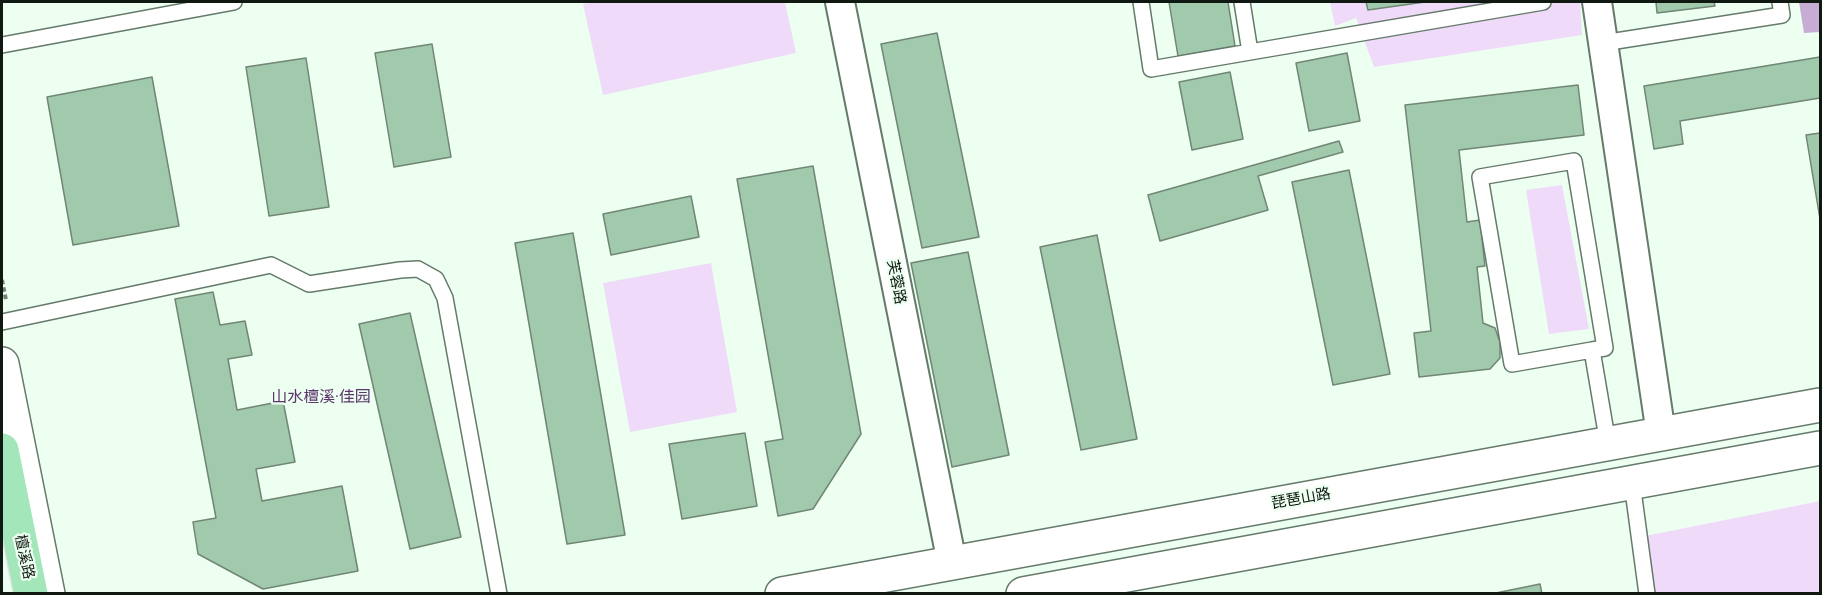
<!DOCTYPE html>
<html>
<head>
<meta charset="utf-8">
<style>
	body { margin:0 }
	#map { position:relative; width:1822px; height:595px; overflow:hidden; background:#ecfff0; font-family:Bitter,serif }
	canvas { display:block }
	.frame { position:absolute; inset:0; border:3px solid #101812; pointer-events:none }
</style>
</head>
<body>
<div id="map">
<canvas width="1822" height="595"></canvas>
<div class="frame"></div>
</div>
<script>
const c = document.querySelector('canvas').getContext('2d');
c.lineJoin = 'round';
function fillPath(path, color) { c.fillStyle = color; c.fill(path, 'evenodd'); }
const poly = rows => new Path2D(rows.map(r => 'M' + r).join(''));
function stroke(path, color, width, dash) { c.strokeStyle = color; c.lineWidth = width; c.lineCap = dash ? 'butt' : 'round'; c.setLineDash(dash || []); c.stroke(path); }
function label(font, color, halo, rows, align = 'center') {
  c.font = font + ' Bitter,"Noto Sans SC",serif'; c.lineWidth = 4.5; c.setLineDash([]); c.textBaseline = 'middle'; c.strokeStyle = halo; c.fillStyle = color; for (const [text, x, y, turn = 0] of rows) {
    c.save(); c.translate(x, y); c.rotate((+turn || 0) * Math.PI / 180); c.textAlign = isNaN(turn) ? turn : align; if (halo) c.strokeText(text, 0, 0); c.fillText(text, 0, 0); c.restore();
  }
}
const green = poly([
	[594,2,785,2,796,53,603,95,583,4],
	[1330,2,1580,2,1582,35,1374,67,1356,18,1335,26],
	[1562,185,1589,329,1549,334,1526,190],
	[711,263,737,412,630,432,603,283],
	[1820,501,1820,593,1647,593,1640,537]
]);
const forest = poly([
	[1799,2,1820,2,1820,32,1804,33]
]);
const building = poly([
	[1169,2,1228,2,1235,46,1178,56,1169,2],
	[1366,2,1425,2,1368,10,1366,2],
	[1656,2,1714,2,1715,6,1657,13,1656,2],
	[937,33,979,237,922,248,881,44,937,33],
	[432,44,451,157,394,167,375,53,432,44],
	[1347,53,1360,121,1309,131,1296,63,1347,53],
	[1820,57,1820,98,1680,121,1683,144,1654,149,1644,86,1820,57],
	[306,58,329,207,269,216,246,67,306,58],
	[1230,72,1243,139,1192,150,1179,82,1230,72],
	[152,77,179,226,73,245,47,97,152,77],
	[1578,85,1584,135,1459,150,1467,222,1480,220,1485,266,1477,267,1483,323,1495,328,1500,342,1500,358,1490,369,1419,377,1414,333,1431,331,1405,105,1578,85],
	[1820,133,1820,219,1806,135,1820,133],
	[1339,141,1343,152,1258,176,1268,210,1160,241,1148,195,1339,141],
	[813,166,861,434,813,509,778,516,765,442,783,439,737,179,813,166],
	[1349,170,1390,374,1333,385,1292,182,1349,170],
	[691,196,699,237,611,255,603,214,691,196],
	[573,233,625,535,567,544,515,243,573,233],
	[1097,235,1137,439,1081,450,1040,247,1097,235],
	[968,252,1009,455,952,467,911,263,968,252],
	[213,292,220,325,245,321,252,355,228,359,237,410,283,401,295,462,256,469,262,501,342,486,358,571,263,589,198,554,193,522,216,518,175,299,213,292],
	[410,313,461,537,410,549,359,324,410,313],
	[745,433,757,506,682,519,669,444,745,433],
	[1540,584,1542,594,1491,594,1540,584]
]);
const path = poly([
	[2,280,6,300]
]);
const lane = poly([
	[1141,2,1151,69,1250,52],
	[1242,2,1250,52,1543,2],
	[1603,43,1782,15,1780,2],
	[2,45,234,2],
	[2,322,271,265,309,284,400,270,418,269,436,279,445,298,499,594],
	[1592,350,1512,364,1480,177,1574,161,1605,348,1592,350,1608,444],
	[1632,483,1647,594]
]);
const street = poly([
	[840,2,952,563],
	[1597,2,1661,434]
]);
const secondary = poly([
	[2,364,48,594],
	[782,594,1820,405],
	[1023,594,1820,448]
]);
const primary = poly([
	[2,450,31,594]
]);
const streetNames = [
	["芙蓉路",896,282,79],
	["琵琶山路",1301,499,-10],
	["檀溪路",24,557,78]
];
const neighbourhoodNames = [
	["山水檀溪·佳园",321,398]
];
fillPath(green, '#efdbf9');
fillPath(forest, '#c7add3');
fillPath(building, '#a1c9ab');
stroke(building, '#718676', 1.5);
stroke(lane, '#657a6a', 18);
stroke(street, '#657a6a', 32);
stroke(secondary, '#657a6a', 36);
stroke(primary, '#e2e3e3', 36);
stroke(path, '#748177', 4, [4.5, 3]);
stroke(lane, '#fff', 15);
stroke(street, '#fff', 28);
stroke(secondary, '#fff', 33);
stroke(primary, '#a3e6b9', 33);
label('15px', '#101812', '#ecfff0', streetNames);
label('16px', '#5c356d', '#ecfff0', neighbourhoodNames);
</script>
</body>
</html>
